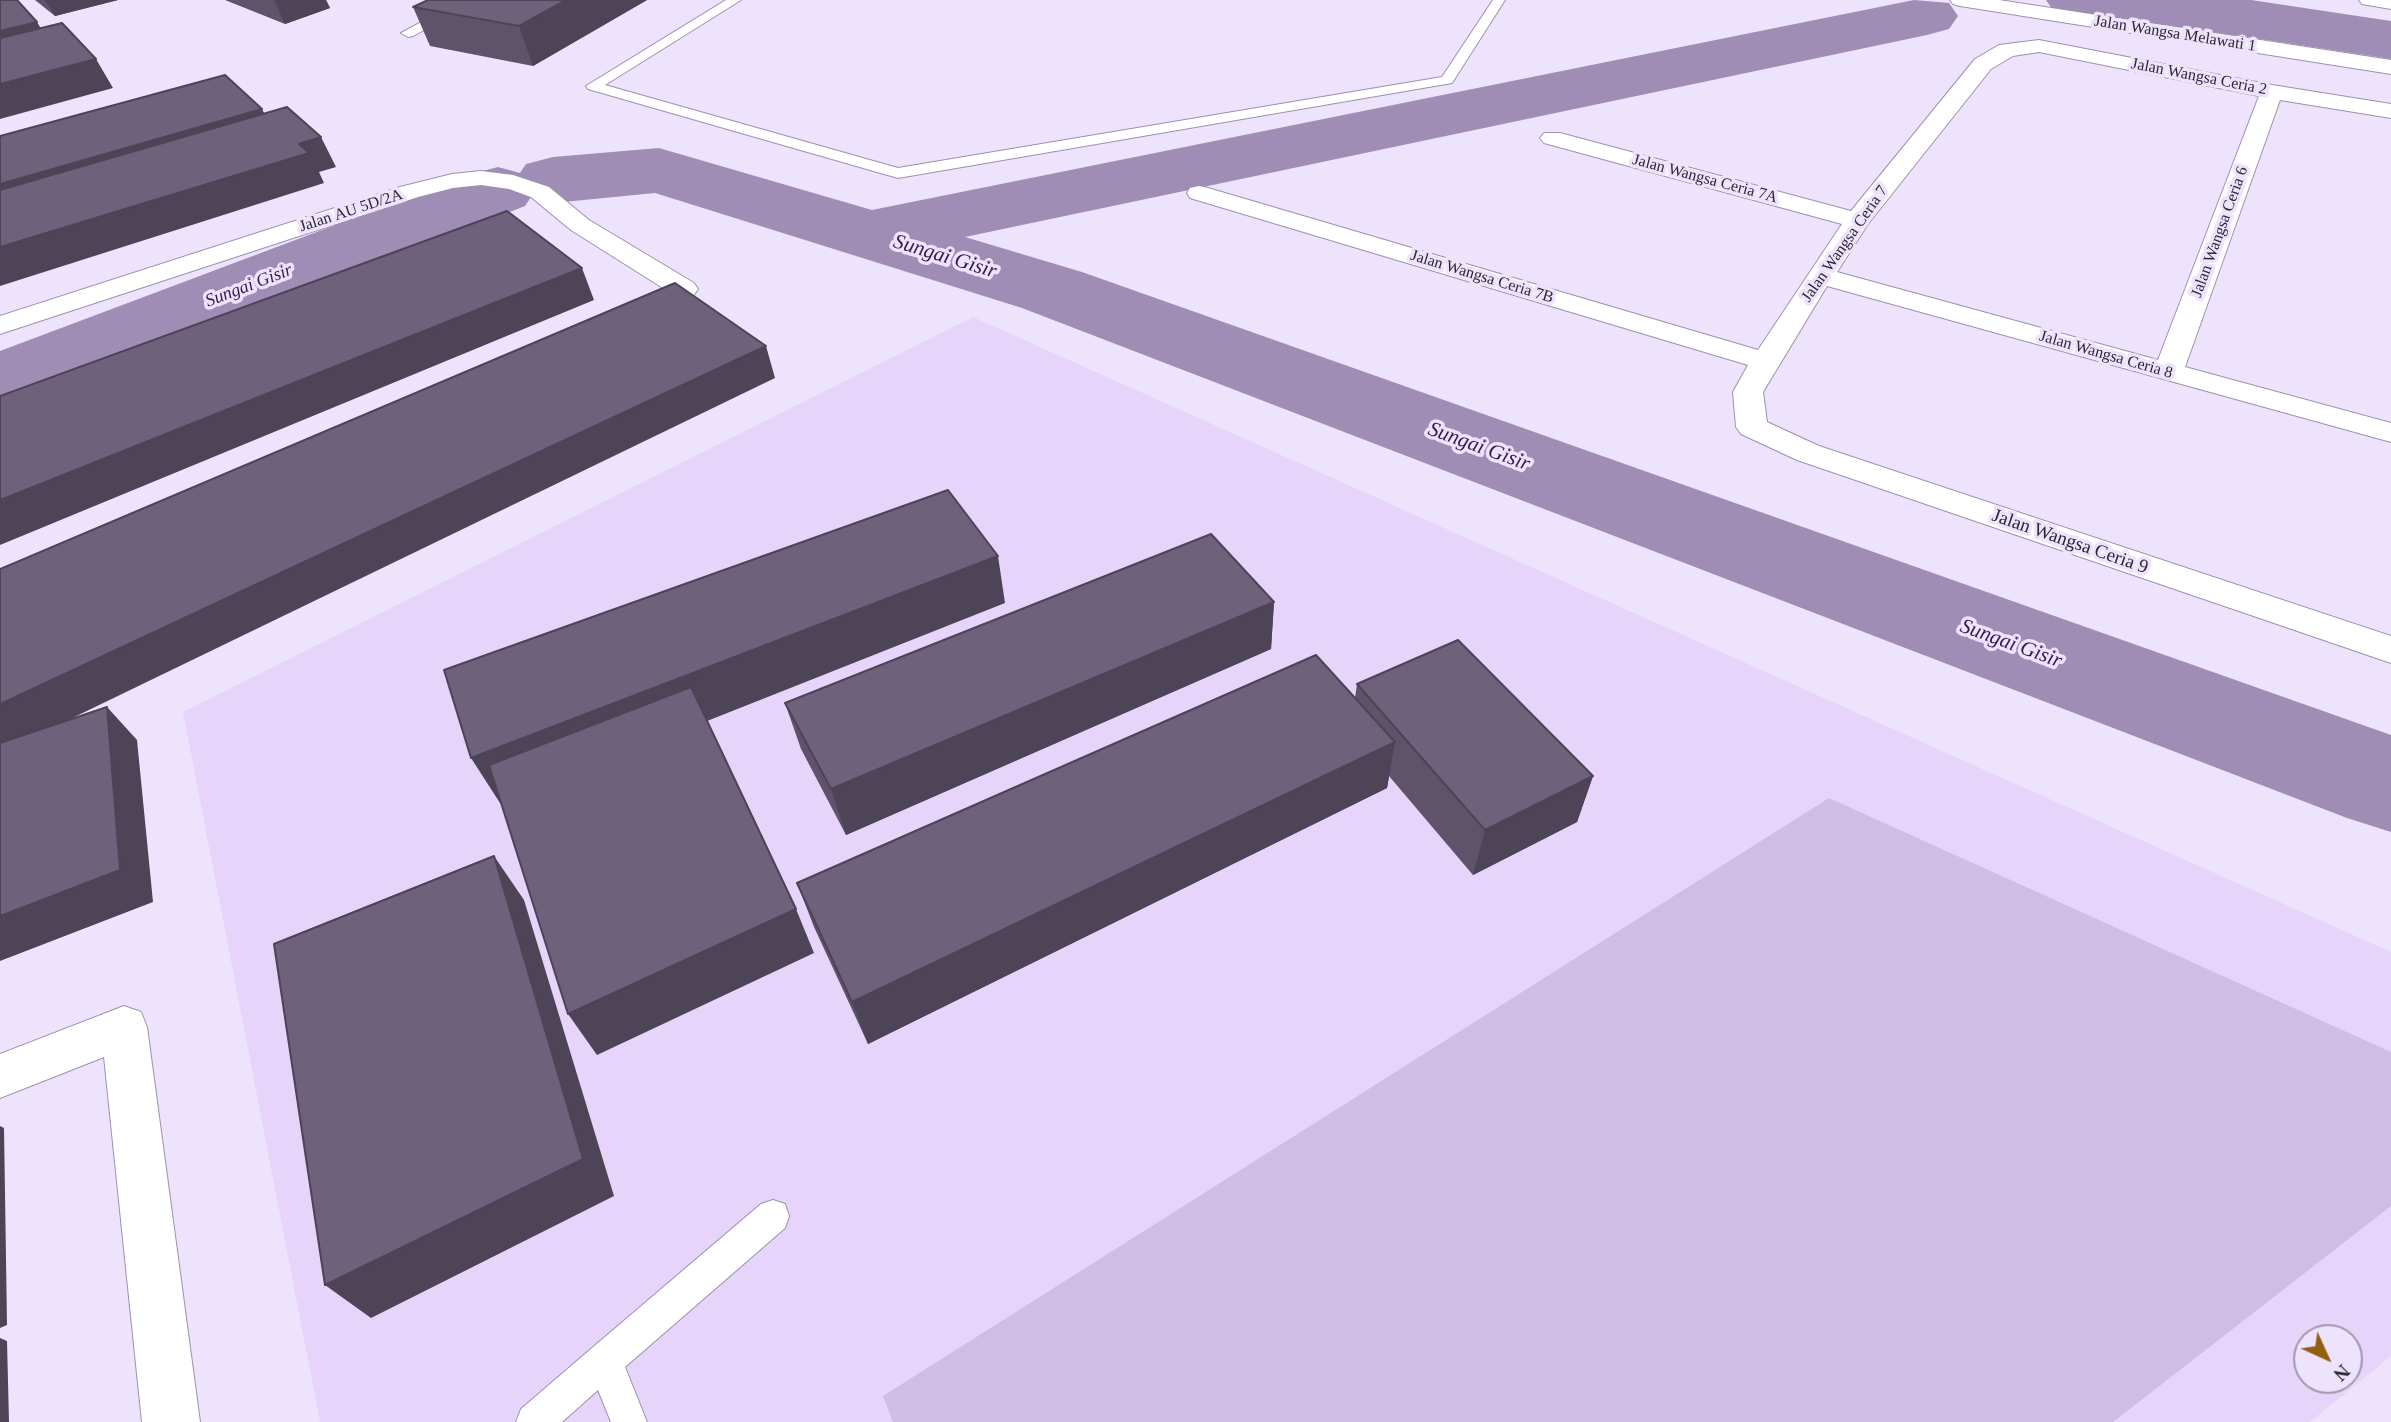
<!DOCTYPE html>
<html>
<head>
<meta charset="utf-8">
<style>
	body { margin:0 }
	#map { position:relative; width:2391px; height:1422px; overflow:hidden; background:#eee3fc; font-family:"Times New Roman",serif }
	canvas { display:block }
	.north { position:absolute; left:2293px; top:1324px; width:70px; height:70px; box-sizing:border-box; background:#eee3fc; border:2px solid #a098ac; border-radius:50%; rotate:135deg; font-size:19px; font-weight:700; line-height:28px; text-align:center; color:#2c2733 }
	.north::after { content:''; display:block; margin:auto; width:24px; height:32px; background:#925f10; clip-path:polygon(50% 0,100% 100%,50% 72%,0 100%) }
</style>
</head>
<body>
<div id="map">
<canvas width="2391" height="1422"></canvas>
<div class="north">N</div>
</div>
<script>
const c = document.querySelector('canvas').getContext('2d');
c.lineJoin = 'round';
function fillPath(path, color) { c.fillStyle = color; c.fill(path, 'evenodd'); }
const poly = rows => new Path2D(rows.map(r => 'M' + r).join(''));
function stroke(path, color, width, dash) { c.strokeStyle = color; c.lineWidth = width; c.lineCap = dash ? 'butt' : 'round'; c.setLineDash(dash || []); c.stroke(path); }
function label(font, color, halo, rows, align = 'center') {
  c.font = font + ' "Times New Roman",serif'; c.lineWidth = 7; c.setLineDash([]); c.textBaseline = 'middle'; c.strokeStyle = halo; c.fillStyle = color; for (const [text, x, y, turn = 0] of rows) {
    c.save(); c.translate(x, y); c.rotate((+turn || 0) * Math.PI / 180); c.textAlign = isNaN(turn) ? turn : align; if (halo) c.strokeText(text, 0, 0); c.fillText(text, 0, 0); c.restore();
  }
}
const built = poly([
	[973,317,2391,952,2391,1356,2310,1422,320,1422,183,712],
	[2307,1338,2349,1338,2349,1380,2307,1380]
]);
const green = poly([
	[1829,798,2391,1052,2391,1206,2113,1422,893,1422,883,1396]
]);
const river = poly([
	[1914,0,1949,3,1958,16,1949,29,1927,35,965,237,1082,272,2391,735,2391,832,2347,818,1022,308,655,193,553,203,531,197,525,206,32,401,0,409,0,351,471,174,498,167,520,173,526,164,553,157,659,148,872,210,1914,0],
	[2046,0,2251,0,2391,21,2391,59,2247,37,2076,18,2055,13,2046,0]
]);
const service = poly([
	[462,0,478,0,413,36,408,37,401,33,462,0],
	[726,0,741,0,605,85,898,168,1442,77,1493,0,1505,0,1452,83,898,178,588,89,586,86,726,0],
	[773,1200,785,1204,789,1216,785,1228,625,1367,647,1422,611,1422,598,1390,562,1422,516,1422,521,1409,592,1348,761,1204,773,1200]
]);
const minor = poly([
	[2359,0,2391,0,2391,9,2362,4,2359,0],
	[2039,40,2272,85,2391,104,2391,118,2280,100,2185,367,2391,423,2391,442,1827,286,1763,392,1767,422,1819,446,2391,636,2391,663,1797,460,1741,434,1736,427,1733,392,1748,365,1190,198,1187,193,1190,188,1199,186,1208,188,1758,350,1842,224,1544,143,1540,138,1544,133,1560,133,1851,211,1975,59,1999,45,2039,40],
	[2039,52,2259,96,2158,360,1837,272,1868,224,1991,69,2013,56,2039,52],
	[481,171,513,175,549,187,589,220,694,283,698,289,694,295,684,297,674,295,571,230,531,197,509,189,481,185,453,188,418,197,0,334,0,316,400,187,452,174,481,171],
	[124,1006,141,1012,147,1027,200,1422,142,1422,104,1057,0,1098,0,1054,124,1006]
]);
const tertiary = poly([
	[1950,0,1999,0,2391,60,2391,74,1960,6,1953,4,1950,0]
]);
const wall = poly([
	[35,0,118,0,55,16],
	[225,0,326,0,330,8,285,24],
	[647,0,533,66,430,46,413,7],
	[1274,602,1271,649,846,835,801,749,785,703],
	[1357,684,1593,776,1577,822,1473,875,1389,776,1387,788,868,1044,814,927,797,883,1355,698]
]);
const shadedWall = poly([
	[45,0,118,0,55,16],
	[274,0,326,0,330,8,285,24],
	[566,0,647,0,533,66,519,26],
	[37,22,54,50,0,63,0,31],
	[96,59,113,88,0,119,0,84],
	[262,109,277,138,0,221,0,184],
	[321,137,336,167,319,172,324,183,0,286,0,247,299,144],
	[582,268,594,300,0,545,0,500],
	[766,346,775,378,0,753,0,704],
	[998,556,1005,603,500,803,471,758],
	[1274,602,1271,649,846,835,831,789],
	[107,707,137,740,153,902,0,961,0,916],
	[1395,742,1387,788,868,1044,852,1002],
	[1593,776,1577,822,1473,875,1485,830],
	[494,856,524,900,614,1196,371,1318,325,1285],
	[796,909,814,953,597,1055,568,1014],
	[0,1126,4,1128,7,1325,0,1328],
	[0,1338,7,1341,9,1422,0,1422]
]);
const building = poly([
	[0,0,17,0,37,22,0,31,0,0],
	[428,0,566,0,519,26,413,7,428,0],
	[62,23,96,59,0,84,0,38,62,23],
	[225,75,262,109,0,184,0,136,225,75],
	[287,107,321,137,299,144,309,153,0,247,0,190,287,107],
	[507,211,582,268,0,500,0,396,507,211],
	[675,283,766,346,0,704,0,569,675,283],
	[948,490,998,556,471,758,444,670,948,490],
	[1211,534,1274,602,831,789,785,703,1211,534],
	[1458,640,1593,776,1485,830,1357,684,1458,640],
	[1316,655,1395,742,852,1002,797,883,1316,655],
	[691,687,796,909,568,1014,489,765,691,687],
	[107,707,120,870,0,916,0,743,107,707],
	[494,856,583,1159,325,1285,274,944,494,856]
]);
const farStreetnames = [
	["Jalan Wangsa Melawati 1",2175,34,9],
	["Jalan Wangsa Ceria 2",2199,77,11],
	["Jalan Wangsa Ceria 7A",1705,179,15],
	["Jalan AU 5D/2A",351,211,-18],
	["Jalan Wangsa Ceria 6",2220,232,-70],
	["Jalan Wangsa Ceria 7",1845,244,-55],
	["Jalan Wangsa Ceria 7B",1482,277,17],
	["Jalan Wangsa Ceria 8",2106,355,16]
];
const farWaternames = [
	["Sungai Gisir",249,286,-21]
];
const streetNames = [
	["Jalan Wangsa Ceria 9",2070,542,19]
];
const waterNames = [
	["Sungai Gisir",945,257,17],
	["Sungai Gisir",1479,447,20],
	["Sungai Gisir",2011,644,20]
];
fillPath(built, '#e6d4fb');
fillPath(green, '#d0bde6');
fillPath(river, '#a08db6');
stroke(service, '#9e90ae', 2);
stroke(minor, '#9e90ae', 2);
stroke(tertiary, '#9e90ae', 2);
fillPath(service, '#fff');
fillPath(minor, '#fff');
fillPath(tertiary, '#fff');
fillPath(wall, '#5f536b');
fillPath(shadedWall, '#4d4457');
fillPath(building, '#6e617c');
stroke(building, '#4d4457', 2);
label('16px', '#2c2733', '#eee3fc', farStreetnames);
label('italic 18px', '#361a4e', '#eee3fc', farWaternames);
label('19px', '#2c2733', '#eee3fc', streetNames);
label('italic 21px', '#361a4e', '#eee3fc', waterNames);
</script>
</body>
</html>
